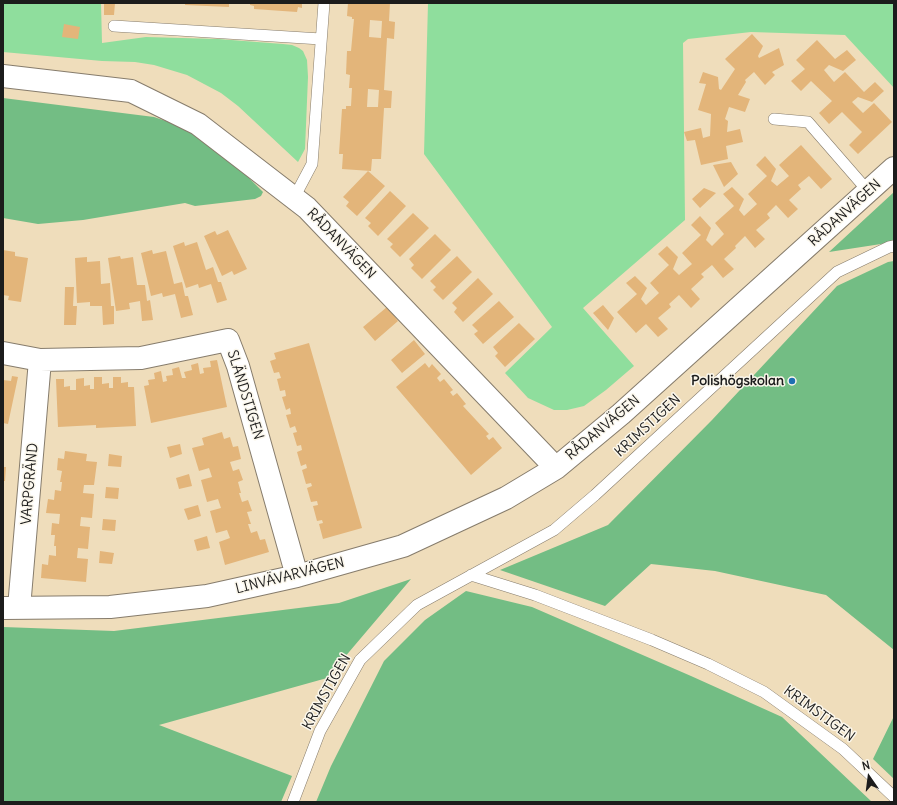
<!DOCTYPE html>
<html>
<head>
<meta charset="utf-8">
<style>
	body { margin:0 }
	#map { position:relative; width:897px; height:805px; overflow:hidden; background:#efddbb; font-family:Delius,sans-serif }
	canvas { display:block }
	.frame { position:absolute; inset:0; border:4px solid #1c1c1c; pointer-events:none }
	.north { position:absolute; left:849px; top:757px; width:40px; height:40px; -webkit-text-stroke:3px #fbf7ec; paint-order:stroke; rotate:346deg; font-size:11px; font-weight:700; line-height:16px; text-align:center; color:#1c1c1c }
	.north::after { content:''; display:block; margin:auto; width:14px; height:18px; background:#1c1c1c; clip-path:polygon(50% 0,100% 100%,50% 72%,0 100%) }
</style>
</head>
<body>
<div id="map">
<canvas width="897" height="805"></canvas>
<div class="frame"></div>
<div class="north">N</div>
</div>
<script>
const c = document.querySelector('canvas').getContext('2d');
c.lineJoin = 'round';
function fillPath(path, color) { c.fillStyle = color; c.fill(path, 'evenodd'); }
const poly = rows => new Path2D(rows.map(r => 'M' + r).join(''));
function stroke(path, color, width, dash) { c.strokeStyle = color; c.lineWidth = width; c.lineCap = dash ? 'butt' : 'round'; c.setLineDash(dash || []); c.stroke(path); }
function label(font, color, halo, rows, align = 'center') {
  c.font = font + ' Delius,sans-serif'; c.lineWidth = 3; c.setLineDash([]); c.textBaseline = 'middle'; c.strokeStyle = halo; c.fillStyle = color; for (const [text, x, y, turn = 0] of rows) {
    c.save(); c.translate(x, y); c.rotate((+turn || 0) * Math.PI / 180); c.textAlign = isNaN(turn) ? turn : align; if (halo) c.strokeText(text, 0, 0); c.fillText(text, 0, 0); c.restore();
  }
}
const green = poly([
	[3,3,101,3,102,43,146,37,218,39,283,44,292,45,299,48,303,51,307,60,308,77,305,149,298,162,238,106,221,93,187,75,154,65,135,62,102,61,3,52],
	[428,3,894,3,894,88,845,35,751,32,688,39,683,43,685,220,583,308,634,366,606,390,584,406,567,410,554,410,528,398,505,373,552,327,424,154]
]);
const forest = poly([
	[3,98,154,117,190,129,210,139,263,192,261,196,255,199,195,206,185,203,83,220,38,224,3,218],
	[894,192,894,242,829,252],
	[894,261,894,650,826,595,715,571,651,564,605,606,500,570,608,525,712,420,837,286,888,262],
	[411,579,327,678,159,725,292,776,281,802,3,802,3,627,114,631,339,603],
	[466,591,532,607,691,676,782,717,872,802,316,802,331,766,384,661,425,620],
	[894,716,894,779,873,759]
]);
const building = poly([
	[104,3,115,3,114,15,104,15],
	[185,3,229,3,229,7,185,5],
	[250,3,302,3,302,8,298,7,297,12,254,9,254,6,250,5],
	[348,3,390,3,389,21,395,22,394,39,387,38,384,90,392,91,391,108,384,108,381,159,372,159,371,171,342,169,343,154,339,154,342,109,346,109,346,106,351,106,352,88,349,88,350,75,346,74,347,51,351,51,354,19,352,19,352,17,347,16],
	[370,20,382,21,381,38,369,37],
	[368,89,379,90,378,107,367,107],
	[64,24,80,27,78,39,62,37],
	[752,34,763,46,758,56,759,58,779,48,784,65,772,72,775,75,765,85,754,72,745,80,746,82,738,95,750,99,745,112,729,107,725,119,728,121,727,132,740,129,743,142,726,146,728,159,701,165,695,140,687,141,684,132,701,128,703,138,710,136,711,114,698,110,706,84,699,83,703,72,718,77,719,89,721,90,735,69,725,59],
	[817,40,835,59,847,50,856,60,843,71,829,65,824,70,834,82,845,72,864,92,875,82,884,91,872,102,858,97,852,102,863,113,874,103,892,122,858,154,849,145,862,132,842,112,829,124,819,113,832,101,811,81,801,91,791,81,805,69,796,60],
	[801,145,832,179,821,189,809,176,798,185,801,189,789,200,798,209,788,218,776,205,767,214,770,218,756,230,765,239,755,248,745,236,735,246,736,248,724,259,734,269,723,278,712,265,701,274,704,277,691,289,700,299,691,308,679,295,669,304,671,307,658,318,668,329,658,337,646,324,636,333,617,312,637,294,626,283,635,276,647,288,641,299,646,305,659,293,650,283,669,265,658,254,667,246,678,257,673,269,679,275,692,264,682,253,701,235,691,225,700,216,711,228,706,240,712,246,724,234,715,223,734,206,723,194,732,187,744,199,739,210,744,216,757,204,748,194,767,176,756,165,765,156,776,169,771,181,777,186,789,176,779,165],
	[731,162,738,174,724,187,713,165],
	[368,171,385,186,357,216,346,206,349,202,343,197],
	[704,188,716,193,700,208,692,199],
	[390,191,406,206,378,236,368,226,371,223,365,218],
	[413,213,429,228,400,257,390,247,393,244,387,239],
	[228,230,247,269,234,275,232,271,222,276,204,236,215,231,217,235],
	[435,234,451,250,422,279,411,268,414,265,409,259],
	[184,242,185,246,197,242,206,270,213,267,218,282,221,282,227,300,217,303,211,284,199,288,198,284,186,288,173,246],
	[3,250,15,252,15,256,28,258,21,302,8,300,9,296,3,295],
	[152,250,153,254,166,251,174,284,182,282,185,296,188,296,193,315,181,318,175,294,163,297,162,293,151,296,141,253],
	[120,256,121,259,133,257,137,285,145,285,147,301,150,300,153,320,142,321,140,301,129,303,130,309,116,311,108,258],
	[457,256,472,272,443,300,433,290,436,287,430,281],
	[87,257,87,262,100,261,101,284,110,283,111,306,114,306,114,324,103,325,102,306,90,306,90,302,77,303,75,258],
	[478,278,493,294,463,322,454,312,457,308,452,303],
	[65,287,74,287,73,306,77,306,76,325,64,325],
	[499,301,514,317,483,344,474,334,478,331,472,325],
	[603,305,614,318,608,330,593,313],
	[387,307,398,321,375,341,363,327],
	[519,323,535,339,505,367,495,356,498,353,493,347],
	[414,340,425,354,402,373,391,360],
	[309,343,362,528,323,539,319,524,323,523,322,520,317,521,313,506,318,505,317,501,311,502,307,488,312,486,311,483,306,484,302,470,307,468,306,464,301,466,297,452,302,450,301,445,297,446,293,433,297,432,295,426,290,428,286,415,291,414,290,408,286,410,282,397,286,396,285,390,280,391,277,379,281,378,279,372,274,373,270,361,276,359,274,353],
	[217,360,227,407,151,423,144,386,149,385,148,380,155,379,154,373,161,371,163,382,167,381,166,376,173,375,172,369,179,367,182,378,186,378,184,372,192,370,191,365,198,363,200,374,204,373,203,368,211,367,210,361],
	[425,363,429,368,432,364,441,374,437,378,440,382,444,379,453,390,450,392,453,396,457,393,466,404,463,406,489,434,486,436,489,440,493,437,502,448,471,475,396,387],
	[12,376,18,377,8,424,3,423,3,380,11,381],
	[94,377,102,377,102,384,109,383,109,388,113,388,113,377,121,377,121,383,128,382,128,387,134,387,136,426,96,428,96,425,58,427,56,379,64,379,64,387,70,386,70,390,76,390,76,379,84,378,84,386,90,385,90,389,94,389],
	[222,432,224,439,230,437,233,447,238,446,241,459,230,462,233,471,239,469,243,480,238,482,241,493,239,493,242,502,248,500,252,511,247,512,251,524,248,524,251,533,257,531,260,540,265,539,269,552,225,565,219,542,230,538,227,530,216,533,210,511,221,508,218,499,207,502,201,480,212,477,209,468,199,471,192,448,204,445,202,438],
	[180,444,182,454,170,458,167,447],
	[65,451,87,454,86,461,97,462,94,485,84,485,83,493,94,494,92,518,81,517,80,526,90,527,88,549,78,548,77,558,88,559,86,582,41,578,42,564,48,565,49,555,56,556,56,546,54,546,55,535,51,535,52,523,59,524,60,514,46,513,48,499,54,500,55,490,61,491,62,482,60,482,62,471,57,470,58,458,64,459],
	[109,454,122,456,121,467,108,466],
	[3,467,6,467,5,481,3,481],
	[189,474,192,486,179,489,176,478],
	[106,487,119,488,118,499,105,498],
	[198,505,201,516,188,520,184,509],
	[103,519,116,520,115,531,102,530],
	[207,536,210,548,197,551,194,540],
	[100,551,114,553,112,564,99,563]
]);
const service = poly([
	[114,26,321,39],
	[774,119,808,122,868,191],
	[294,198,312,164,324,3],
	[471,575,535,595,652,640,708,664,764,692,843,749,894,797],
	[293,802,320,731,360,660,417,605,554,530,595,495,837,272,889,247,894,246]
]);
const minor = poly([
	[3,76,131,91,198,124,307,208,556,468,621,414,894,168],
	[3,353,40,360,141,358,228,340,238,366,297,576],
	[3,608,110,607,207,596,297,576,403,546,506,498,556,468],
	[19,608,40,360]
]);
const markers = [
	[792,381,4,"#1f6fb2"]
];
const streetNames = [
	["RÅDANVÄGEN",845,213,-42],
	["RÅDANVÄGEN",341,244,46],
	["SLÄNDSTIGEN",245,395,73],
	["KRIMSTIGEN",648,426,-43],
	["RÅDANVÄGEN",603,428,-40],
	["VARPGRÄND",30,484,-85],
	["LINVÄVARVÄGEN",290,576,-14],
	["KRIMSTIGEN",327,692,-61],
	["KRIMSTIGEN",819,714,36]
];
const poiNames = [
	["Polishögskolan",784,381]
];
fillPath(green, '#8fde9d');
fillPath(forest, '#73bd84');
fillPath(building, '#e3b57a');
stroke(service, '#867c6c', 12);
stroke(minor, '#867c6c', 24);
stroke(service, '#fff', 11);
stroke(minor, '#fff', 22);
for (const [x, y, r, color] of markers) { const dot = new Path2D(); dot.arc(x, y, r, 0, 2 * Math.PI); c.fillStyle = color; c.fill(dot); stroke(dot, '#fbf7ec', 1.5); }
label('14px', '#1c1c1c', '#fbf7ec', streetNames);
label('bold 14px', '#1c1c1c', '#fbf7ec', poiNames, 'right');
</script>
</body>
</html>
